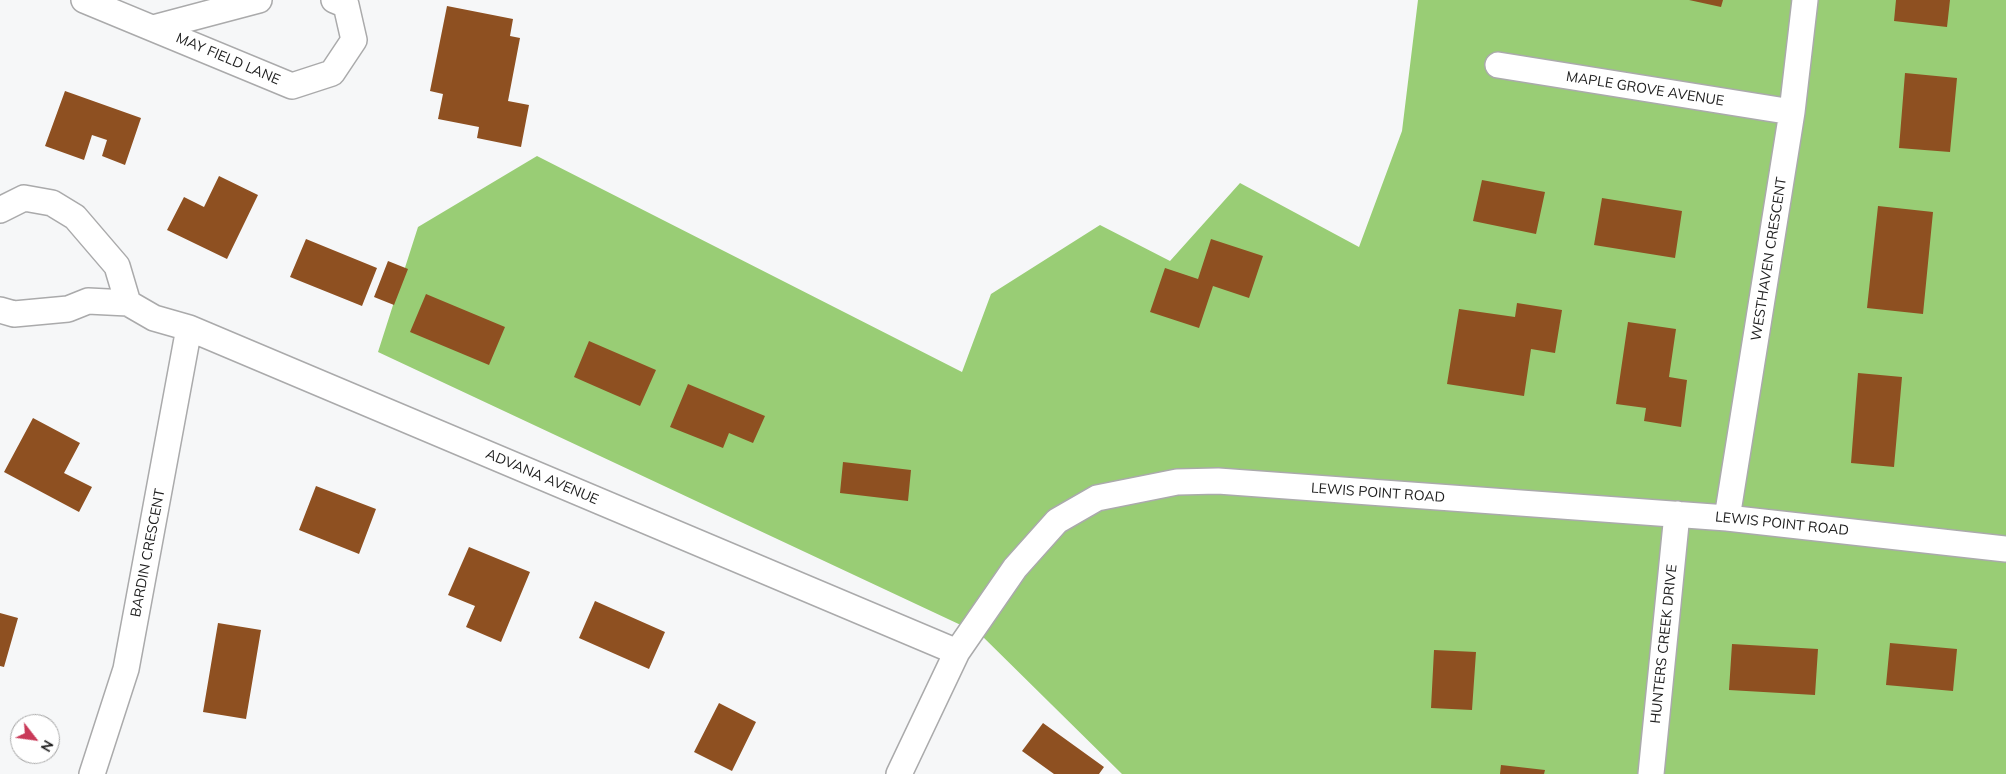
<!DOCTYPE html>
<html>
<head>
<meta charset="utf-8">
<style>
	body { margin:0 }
	#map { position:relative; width:2006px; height:774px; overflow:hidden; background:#f6f7f8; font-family:Mulish,sans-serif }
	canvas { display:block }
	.north { position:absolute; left:10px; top:714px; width:50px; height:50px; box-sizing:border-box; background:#fff; border:1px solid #a6a6a6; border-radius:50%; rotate:120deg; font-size:14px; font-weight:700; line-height:20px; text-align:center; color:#212121 }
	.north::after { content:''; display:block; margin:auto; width:18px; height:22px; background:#c93958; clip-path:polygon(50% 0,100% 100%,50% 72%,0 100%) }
</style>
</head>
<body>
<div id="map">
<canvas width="2006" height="774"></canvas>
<div class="north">N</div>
</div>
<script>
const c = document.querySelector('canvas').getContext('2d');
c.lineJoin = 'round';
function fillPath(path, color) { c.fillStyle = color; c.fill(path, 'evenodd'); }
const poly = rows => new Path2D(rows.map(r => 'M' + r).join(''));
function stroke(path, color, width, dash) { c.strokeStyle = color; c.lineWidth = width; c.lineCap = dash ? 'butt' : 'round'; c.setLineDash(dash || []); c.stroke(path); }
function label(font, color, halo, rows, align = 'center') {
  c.font = font + ' Mulish,sans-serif'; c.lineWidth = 5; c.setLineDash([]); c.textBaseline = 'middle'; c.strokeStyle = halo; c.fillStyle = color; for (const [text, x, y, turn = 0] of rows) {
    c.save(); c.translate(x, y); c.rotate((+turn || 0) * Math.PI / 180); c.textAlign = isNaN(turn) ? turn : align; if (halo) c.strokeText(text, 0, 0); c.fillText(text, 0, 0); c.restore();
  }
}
const forest = poly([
	[1418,0,2006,0,2006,774,1122,774,980,634,378,352,418,227,537,156,962,372,991,294,1100,225,1170,261,1240,183,1359,247,1402,131]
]);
const building = poly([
	[1689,0,1723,0,1721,7],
	[1896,0,1950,0,1947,27,1894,21],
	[447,6,513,19,510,36,520,38,508,101,529,105,521,147,477,138,479,127,438,119,443,94,430,91],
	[1905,73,1957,78,1950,152,1899,148],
	[65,91,141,118,125,165,102,156,107,140,92,135,84,160,45,146],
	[219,176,258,195,227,259,167,230,184,197,204,207],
	[1482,180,1545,192,1536,234,1473,221],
	[1602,198,1682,211,1675,258,1594,245],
	[1878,206,1933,212,1923,314,1867,308],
	[306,239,377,268,362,306,290,277],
	[1211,239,1263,256,1249,298,1213,286,1199,328,1150,312,1165,268,1198,279],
	[388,261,408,269,394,305,374,297],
	[426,294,505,327,489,365,410,332],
	[1517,303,1562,310,1555,353,1531,349,1524,396,1447,384,1459,309,1515,317],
	[1628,322,1676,329,1669,377,1687,380,1681,427,1644,421,1646,408,1616,404],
	[589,341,656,370,640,406,574,377],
	[1858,373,1902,377,1894,467,1851,463],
	[688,384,765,416,753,443,729,433,723,448,670,427],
	[33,418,80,443,64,473,92,487,79,512,4,472],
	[843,462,911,470,908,501,840,493],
	[316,486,376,509,359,554,299,530],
	[469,547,530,572,501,642,466,627,475,606,448,595],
	[595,601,665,632,649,669,579,638],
	[0,613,18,618,4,667,0,666],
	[218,623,261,630,246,719,203,712],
	[1890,643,1957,649,1953,691,1886,685],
	[1732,644,1818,649,1815,695,1729,690],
	[1434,650,1476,652,1472,710,1431,708],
	[719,703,756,722,732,771,694,752],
	[1043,723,1104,767,1099,774,1054,774,1022,751],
	[1501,765,1545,770,1544,774,1500,774]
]);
const street = poly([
	[84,0,292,86,332,73,354,40,346,5,334,0],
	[153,28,259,0],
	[1498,65,1792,112],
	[0,210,24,198,52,203,75,217,117,266,128,303],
	[0,310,14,314,68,309,88,301,128,303,154,318,189,328,957,652],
	[1727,518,1792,112,1805,0],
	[92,774,126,669,189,328],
	[899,774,957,652,1015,568,1057,521,1097,498,1177,482,1218,481,1727,518,2006,549],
	[1651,774,1677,514]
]);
const streetNames = [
	["MAY FIELD LANE",228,59,23],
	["MAPLE GROVE AVENUE",1645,89,9],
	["WESTHAVEN CRESCENT",1769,259,-81],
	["ADVANA AVENUE",542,477,23],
	["LEWIS POINT ROAD",1378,493,4],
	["LEWIS POINT ROAD",1782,524,6],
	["BARDIN CRESCENT",148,553,-79],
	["HUNTERS CREEK DRIVE",1664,644,-84]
];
fillPath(forest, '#99cd75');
fillPath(building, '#8e5021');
stroke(street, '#aaaaab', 28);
stroke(street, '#fff', 25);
label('14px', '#212121', '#fff', streetNames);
</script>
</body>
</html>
